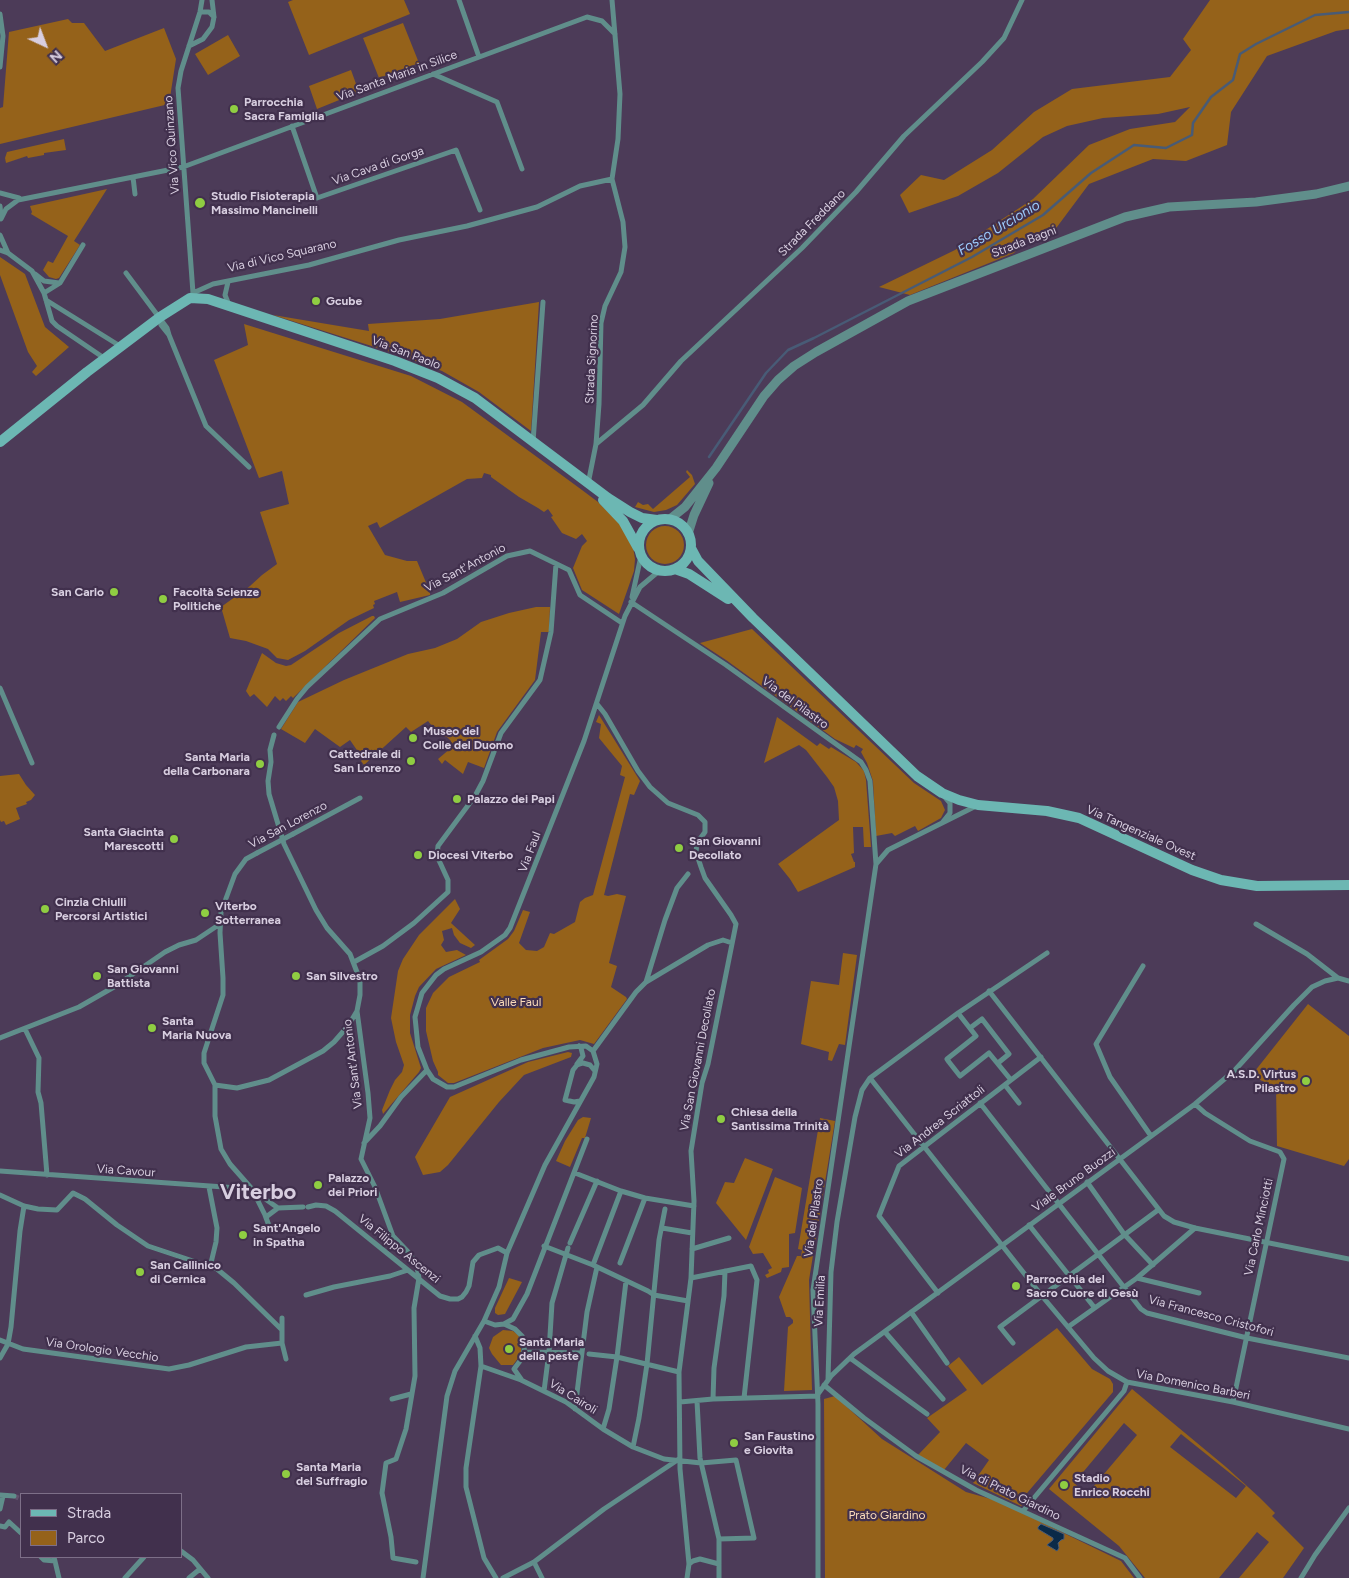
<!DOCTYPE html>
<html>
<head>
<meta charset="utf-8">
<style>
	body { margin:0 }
	#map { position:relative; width:1349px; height:1578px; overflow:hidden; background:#4c3b58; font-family:Figtree,sans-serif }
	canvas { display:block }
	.legend { position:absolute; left:20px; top:1493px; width:162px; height:65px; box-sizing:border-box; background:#41304d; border:1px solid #7d6f88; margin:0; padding:6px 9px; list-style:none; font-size:15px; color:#d8cee0 }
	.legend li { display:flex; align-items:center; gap:10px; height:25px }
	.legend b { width:25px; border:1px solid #7d6f88 }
	.north { position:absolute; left:20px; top:20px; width:50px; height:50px; -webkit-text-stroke:4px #41304d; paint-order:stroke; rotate:137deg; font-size:14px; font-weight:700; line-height:20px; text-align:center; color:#d8cee0 }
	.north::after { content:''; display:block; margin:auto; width:18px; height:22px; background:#d8cee0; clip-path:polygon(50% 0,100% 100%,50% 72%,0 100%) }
</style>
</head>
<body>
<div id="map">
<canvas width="1349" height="1578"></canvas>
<ul class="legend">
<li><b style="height:6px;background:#6cb7b3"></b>Strada</li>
<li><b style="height:14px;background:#95621a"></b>Parco</li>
</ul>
<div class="north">N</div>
</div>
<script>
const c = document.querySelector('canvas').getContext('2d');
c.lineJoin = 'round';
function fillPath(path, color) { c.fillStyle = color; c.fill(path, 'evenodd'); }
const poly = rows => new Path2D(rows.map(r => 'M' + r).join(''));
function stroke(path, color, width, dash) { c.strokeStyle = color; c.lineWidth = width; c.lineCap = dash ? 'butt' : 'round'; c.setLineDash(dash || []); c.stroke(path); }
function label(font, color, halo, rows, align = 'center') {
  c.font = font + ' Figtree,sans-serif'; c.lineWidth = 4.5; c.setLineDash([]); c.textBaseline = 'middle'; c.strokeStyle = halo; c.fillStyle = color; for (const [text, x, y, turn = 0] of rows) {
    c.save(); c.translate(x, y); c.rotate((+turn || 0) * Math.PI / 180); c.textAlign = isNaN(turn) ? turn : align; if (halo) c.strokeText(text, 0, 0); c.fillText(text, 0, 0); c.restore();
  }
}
const green = poly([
	[293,0,404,0,410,14,309,55,288,2],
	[1210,0,1349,0,1349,29,1336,31,1267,56,1231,112,1227,145,1186,161,1153,159,1089,184,1054,231,1025,239,1014,253,910,295,879,287,955,250,1033,199,1089,145,1130,129,1175,122,1190,107,1158,114,1103,118,1067,126,1043,137,998,173,958,196,909,213,900,195,921,175,944,180,992,150,1034,112,1072,89,1170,77,1191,50,1183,39],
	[68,19,72,23,84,23,105,51,164,28,176,59,169,104,0,144,0,108,3,107,9,32],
	[403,23,419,63,379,78,363,38],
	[228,35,240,56,208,75,195,54],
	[351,70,359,92,317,109,309,86],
	[64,139,66,150,44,153,44,155,28,158,27,156,6,163,5,158,7,152],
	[107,189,74,241,80,245,59,278,56,279,49,277,43,270,48,261,53,263,68,236,31,214,32,212,30,206],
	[0,257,25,274,45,327,69,347,36,376,32,372,37,366,28,352,0,275],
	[539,302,531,431,479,392,442,371,397,354,273,315,369,331,368,324,440,319],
	[244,324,411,376,462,402,582,490,598,502,620,524,633,547,635,559,634,571,619,614,582,590,573,568,582,546,587,541,582,534,576,539,562,533,551,517,553,516,548,509,544,512,538,508,519,497,491,477,491,475,484,473,482,478,467,479,380,528,377,522,368,526,385,555,407,561,417,561,430,592,430,595,400,602,397,592,374,601,375,604,373,605,374,608,349,620,305,651,288,660,277,658,268,649,246,641,230,638,221,607,250,586,262,575,277,564,260,512,289,504,282,471,259,478,214,360,248,345],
	[687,470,692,475,695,484,677,505,666,510,654,512,635,507,638,502,643,505,648,504,653,509,690,477,686,472],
	'646 545a19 19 0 1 1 38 0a19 19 0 1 1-38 0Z',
	[536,607,550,607,549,632,541,632,535,680,497,732,484,768,468,762,463,774,445,760,442,764,438,759,451,748,451,741,447,737,440,736,428,721,411,732,406,727,364,765,361,761,363,759,350,740,340,747,315,729,305,743,281,729,298,702,344,680,408,654,435,648,457,639,481,622,509,613],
	[372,616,374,616,375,618,293,698,291,696,286,701,283,698,280,701,275,696,267,707,254,694,250,697,246,691,262,653,276,663,286,666,291,665,339,633],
	[752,629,914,783,941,801,945,810,941,818,918,831,915,826,895,836,892,833,876,836,873,781,867,763,861,752,863,749,856,745,854,748,835,739,726,660,700,643],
	[599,715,640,781,634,795,630,794,604,895,608,896,617,894,626,896,609,963,617,966,611,987,626,997,627,999,594,1044,580,1040,543,1048,454,1083,448,1083,438,1075,438,1072,433,1061,426,1031,426,1008,433,993,449,977,480,962,479,960,508,939,514,931,523,910,530,912,519,943,526,950,537,951,544,947,550,933,554,934,575,922,580,902,585,898,593,895,625,777,620,775,622,766,599,738,601,724,596,722],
	[777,717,817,746,820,743,829,749,831,747,856,762,864,771,866,780,871,847,864,847,863,827,853,827,854,853,851,854,854,862,855,862,855,867,798,892,790,879,778,864,839,820,838,801,834,787,827,777,806,750,799,745,764,763],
	[19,774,26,785,35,795,31,800,26,802,27,804,16,808,20,819,6,825,4,821,1,822,0,820,0,776],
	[455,899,460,909,451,923,475,945,471,948,460,943,454,935,452,928,442,931,444,940,441,945,446,952,457,950,466,955,436,969,419,987,415,996,410,1015,410,1033,421,1068,419,1072,383,1114,382,1110,390,1090,395,1080,402,1072,404,1065,396,1042,391,1018,398,971,403,959,419,935],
	[843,953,857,955,845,1045,839,1044,832,1061,828,1060,829,1052,801,1044,811,981,839,985],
	[1308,1004,1349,1036,1349,1159,1344,1166,1277,1146,1276,1087,1251,1076],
	[568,1052,572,1053,571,1057,524,1075,499,1102,448,1165,440,1172,423,1175,415,1157,450,1097,528,1062],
	[583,1117,591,1118,585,1138,582,1138,570,1167,556,1161,565,1141,578,1120],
	[820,1118,835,1121,809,1280,812,1390,784,1391,788,1327,793,1323,793,1320,790,1317,786,1317,779,1297,797,1256,801,1256,802,1250,798,1249],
	[745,1158,773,1169,746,1240,716,1203,725,1182,734,1183],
	[775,1177,802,1188,795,1233,789,1234,789,1267,782,1268,781,1272,767,1278,765,1275,769,1273,768,1270,772,1268,763,1253,753,1254,749,1247],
	[509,1278,522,1282,505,1314,498,1315,495,1313,495,1308],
	[1057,1328,1092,1369,1110,1379,1113,1384,1113,1392,1022,1499,1026,1502,1021,1506,973,1483,989,1460,966,1443,944,1470,918,1455,940,1432,927,1418,967,1390,948,1366,959,1357,982,1385],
	[503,1330,513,1331,518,1335,521,1341,521,1354,513,1365,501,1365,492,1354,489,1348,493,1337],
	[1132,1389,1226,1467,1259,1497,1275,1513,1272,1516,1304,1548,1283,1578,1239,1578,1269,1542,1257,1532,1219,1578,1145,1578,1119,1546,1049,1489],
	[1124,1423,1137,1435,1087,1494,1074,1483],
	[1181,1434,1246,1486,1236,1498,1170,1447],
	[835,1396,882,1439,966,1492,998,1501,1121,1561,1134,1578,825,1578,824,1399]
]);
const water = poly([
	[1041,1524,1064,1534,1064,1539,1061,1540,1058,1543,1059,1548,1057,1551,1047,1545,1053,1540,1053,1538,1038,1529,1038,1527,1041,1524]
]);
const stream = poly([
	[709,457,766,373,788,350,814,338,972,257,1043,215,1091,173,1134,145,1166,148,1192,135,1193,123,1211,97,1233,80,1240,54,1256,44,1315,15,1349,12]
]);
const minorTunnel = poly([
	[14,1496,21,1499]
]);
const minor = poly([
	[459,0,479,57],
	[200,12,209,12,214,17],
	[0,14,3,36,0,67],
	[189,46,203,39,212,27,214,17,212,0],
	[433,74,497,102,522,169],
	[292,126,317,198,456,150,480,210],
	[133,177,135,194],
	[0,193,19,198],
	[0,206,1,216],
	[1,219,6,209,18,200,183,167,587,17,602,21,615,34],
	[0,235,8,253],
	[0,250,8,253,32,271,44,293,52,321,57,326,104,358],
	[126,273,167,328,169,335,206,426,249,467],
	[35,274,44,281,59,283],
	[228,282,225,295,229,305],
	[44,293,60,283,83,245],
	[193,293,178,88,181,71,200,12,202,0],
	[190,298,193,293,213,284,309,265,399,240,467,226,537,207,580,186,612,179],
	[46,300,120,346],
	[160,317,161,325,169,335],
	[533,442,543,302],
	[596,444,643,405,681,361,802,248,856,192,904,136,982,62,1004,38,1022,0],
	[588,484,596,444,599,404,601,323,605,306,621,272,625,247,623,222,612,179,618,139,620,94,612,0],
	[632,597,641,556],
	[631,602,726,665,861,762,866,770,870,781,876,864,888,850,976,806],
	[0,688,32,763],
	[597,704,605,714,638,771,650,787,668,803,698,815,705,822,705,832,697,843,696,852,701,867,705,878,731,915,736,924,708,1064,702,1083,691,1151,694,1201,691,1278,679,1372,680,1469,689,1564,687,1578],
	[279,727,297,699,307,687,380,619,443,593,507,556,530,551,569,570,580,595,622,623],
	[274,735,270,750,271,762,268,781,269,794,284,844,316,910,327,928,350,954,360,980,360,995,357,1011,368,1093,370,1118,361,1159,375,1187,393,1236,411,1255,417,1267,419,1278,414,1308,415,1376,406,1429,396,1459,386,1463,382,1493,391,1537,393,1558,416,1562],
	[942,823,950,813,950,803,944,796],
	[293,834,360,798],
	[257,853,246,859,235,874,221,912,220,933,223,978,223,995,204,1053,204,1063,215,1085,215,1116,221,1149,230,1164,252,1189,265,1215,271,1231],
	[1256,924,1307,954,1338,978],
	[354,962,383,946,414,923,448,892,448,880,437,856,438,846,475,796,483,781,501,733,540,680,551,632,556,564],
	[1143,966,1096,1044,1110,1077,1151,1136],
	[646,982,665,920,677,888,688,874],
	[989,991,1164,1216,1174,1222,1195,1228,1349,1259],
	[958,1013,976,1036,947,1059,949,1062,960,1076,989,1053,1011,1080],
	[970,1028,982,1019,1009,1054,998,1063],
	[25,1029,39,1058,38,1092,41,1103,47,1175],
	[0,1038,79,1007,114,987,165,952,179,945,196,940,220,924],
	[593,1051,586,1046,569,1047,521,1060,454,1087,447,1087,433,1079,427,1070,418,1047,415,1017,422,993,436,975,444,969,481,952,505,935,510,928,584,741,625,616,640,587,659,571],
	[593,1051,636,992,646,982,708,945,723,940,732,943],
	[577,1064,583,1056,581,1048,579,1046],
	[870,1078,1042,1296,1094,1358,1108,1371,1127,1382,1233,1402,1349,1429],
	[215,1085,237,1088,269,1080,323,1051,334,1042,348,1026,357,1011],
	[1005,1085,1019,1103],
	[580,1101,574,1102,565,1100,573,1070,577,1065,583,1063,590,1065,595,1071],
	[980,1103,1141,1309,1147,1313,1247,1338,1349,1358],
	[1195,1104,1205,1113,1250,1141,1280,1152,1284,1159,1233,1402],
	[364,1143,380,1126,401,1097,427,1070],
	[0,1171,252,1189],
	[575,1173,621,1191,645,1198,694,1206],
	[1087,1182,1124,1234,1153,1265],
	[209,1187,217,1228,216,1242,210,1267],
	[254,1191,278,1208,303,1207],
	[0,1195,24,1206,38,1209,57,1210,73,1193,85,1199,117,1225,148,1246,217,1269,234,1283,281,1329],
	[308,1207,316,1205,326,1206,335,1211,440,1296,450,1299,458,1299,462,1297,466,1292,469,1286,473,1262,479,1255,498,1248,507,1253],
	[266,1217,278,1208],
	[1029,1225,1094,1307],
	[662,1228,692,1233],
	[570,1243,597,1181],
	[544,1246,593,1265,648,1291,654,1295,688,1301],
	[692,1249,729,1238],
	[620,1263,645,1198],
	[593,1265,621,1191],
	[691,1278,751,1266,757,1280,744,1398],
	[1137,1278,1199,1293],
	[938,1293,879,1216,899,1166,1041,1057],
	[306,1295,334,1287,390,1276,408,1270],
	[911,1312,947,1363],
	[282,1318,282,1343,286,1359],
	[484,1321,495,1325,504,1324,513,1319,527,1294,587,1139],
	[504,1324,515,1329,522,1336,525,1343,523,1357,514,1369,521,1379],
	[1068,1327,1137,1278,1195,1228],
	[885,1332,943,1399],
	[475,1336,480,1348,481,1366,521,1380,566,1402,603,1429,633,1447,664,1459,701,1463,736,1460,754,1538,719,1539],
	[0,1340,23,1349,169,1369,189,1365,246,1347,282,1343],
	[1013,1343,1000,1327,1158,1210],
	[525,1352,582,1353],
	[589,1354,617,1357,679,1372],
	[0,1358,8,1344,11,1327,20,1231,24,1206],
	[850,1358,927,1414],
	[481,1366,466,1468,466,1487,484,1558,496,1578],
	[828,1380,831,1272,837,1222,855,1117,862,1090,870,1078,958,1013,1047,953],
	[824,1385,864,1418,916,1456,976,1490,1125,1558,1140,1578],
	[544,1391,549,1352,552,1303,568,1248],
	[818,1394,831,1376,854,1354,1195,1104,1235,1070,1294,1005,1312,987,1325,981,1338,978,1349,981],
	[392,1399,411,1394],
	[713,1399,714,1368,724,1296,725,1271],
	[697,1401,700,1458,719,1539,719,1578],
	[680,1402,713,1399,818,1396],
	[575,1409,587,1312,597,1267],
	[603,1429,609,1409,617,1357,626,1281],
	[633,1447,639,1418,647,1364,659,1240,665,1209],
	[0,1495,14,1496],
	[0,1509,3,1496],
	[1023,1511,1124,1391,1127,1382],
	[0,1526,5,1527,9,1522,21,1533],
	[181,1551,193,1560,208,1578],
	[41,1557,44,1560,55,1561],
	[54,1557,59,1578],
	[534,1562,542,1578],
	[689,1564,693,1561,700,1559,719,1564],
	[125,1578,144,1557],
	[189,1578,200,1569],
	[423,1578,447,1396,455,1371,484,1321,499,1287,507,1253,545,1165,594,1077,597,1064,593,1051],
	[503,1578,534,1562,604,1509,679,1459],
	[818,1578,818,1404,813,1290,876,864],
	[1301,1578,1315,1555,1349,1508]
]);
const tertiary = poly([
	[670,519,685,507,716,468,764,396,778,380,794,366,816,352,908,301,1125,217,1169,207,1256,202,1316,194,1349,186],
	[688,534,694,515,709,483]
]);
const secondary = poly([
	[0,442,87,372,160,317,190,298,208,299,395,361,438,378,475,398,608,498,630,512,642,518,657,520],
	[603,500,623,521,638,548],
	'639 545a26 26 0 1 1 52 0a26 26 0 1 1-52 0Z',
	[691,548,698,561,753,618,917,776,942,793,959,800,978,805,1047,811,1079,818,1192,870,1221,880,1257,886,1349,885],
	[675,569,689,574,728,599]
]);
const minorBridge = poly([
	[257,853,293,834]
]);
const markers = [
	[234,109,5,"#8fcd42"],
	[200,203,6,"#8fcd42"],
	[316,301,5,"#8fcd42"],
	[114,592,5,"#8fcd42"],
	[163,599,5,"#8fcd42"],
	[413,738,5,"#8fcd42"],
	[411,761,5,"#8fcd42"],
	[260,764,5,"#8fcd42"],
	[457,799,5,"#8fcd42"],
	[174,839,5,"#8fcd42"],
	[679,848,5,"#8fcd42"],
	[418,855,5,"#8fcd42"],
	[45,909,5,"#8fcd42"],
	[205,913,5,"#8fcd42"],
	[97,976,5,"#8fcd42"],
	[296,976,5,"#8fcd42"],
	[152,1028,5,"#8fcd42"],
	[1306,1081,5,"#8fcd42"],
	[721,1119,5,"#8fcd42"],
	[318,1185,5,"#8fcd42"],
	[243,1235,5,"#8fcd42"],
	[140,1272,5,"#8fcd42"],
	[1016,1286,5,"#8fcd42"],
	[509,1349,5,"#8fcd42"],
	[734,1443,5,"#8fcd42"],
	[286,1474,5,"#8fcd42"],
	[1064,1485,5,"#8fcd42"]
];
const streetNames = [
	["Via Santa Maria in Silice",397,76,-20],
	["Via Vico Quinzano",172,145,-94],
	["Via Cava di Gorga",378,166,-19],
	["Strada Freddano",812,223,-45],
	["Strada Bagni",1024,242,-21],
	["Via di Vico Squarano",282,256,-13],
	["Via San Paolo",406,353,21],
	["Strada Signorino",592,359,-87],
	["Via Sant'Antonio",465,568,-28],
	["Via del Pilastro",795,703,36],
	["Via San Lorenzo",288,825,-28],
	["Via Tangenziale Ovest",1141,833,24],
	["Via Faul",530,852,-69],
	["Via San Giovanni Decollato",698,1060,-79],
	["Via Sant'Antonio",353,1064,-97],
	["Via Andrea Scriattoli",940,1122,-38],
	["Via Cavour",126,1171,4],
	["Viale Bruno Buozzi",1074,1180,-36],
	["Via del Pilastro",814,1218,-82],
	["Via Carlo Minciotti",1259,1227,-78],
	["Via Filippo Ascenzi",399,1249,39],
	["Via Emilia",820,1301,-87],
	["Via Francesco Cristofori",1211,1316,15],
	["Via Orologio Vecchio",102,1350,8],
	["Via Domenico Barberi",1193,1385,11],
	["Via Cairoli",573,1397,32],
	["Via di Prato Giardino",1010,1493,26]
];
const poiNames = [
	["Parrocchia",244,102],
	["Sacra Famiglia",244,116],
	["Studio Fisioterapia",211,196],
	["Massimo Mancinelli",211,210],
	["Gcube",326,301],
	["San Carlo",104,592,"right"],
	["Facoltà Scienze",173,592],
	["Politiche",173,606],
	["Museo del",423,731],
	["Colle del Duomo",423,745],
	["Cattedrale di",401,754,"right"],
	["San Lorenzo",401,768,"right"],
	["Santa Maria",250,757,"right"],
	["della Carbonara",250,771,"right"],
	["Palazzo dei Papi",467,799],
	["Santa Giacinta",164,832,"right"],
	["Marescotti",164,846,"right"],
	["San Giovanni",689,841],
	["Decollato",689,855],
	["Diocesi Viterbo",428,855],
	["Cinzia Chiulli",55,902],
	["Percorsi Artistici",55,916],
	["Viterbo",215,906],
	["Sotterranea",215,920],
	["San Giovanni",107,969],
	["Battista",107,983],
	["San Silvestro",306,976],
	["Santa",162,1021],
	["Maria Nuova",162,1035],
	["A.S.D. Virtus",1296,1074,"right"],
	["Pilastro",1296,1088,"right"],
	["Chiesa della",731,1112],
	["Santissima Trinità",731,1126],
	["Palazzo",328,1178],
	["dei Priori",328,1192],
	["Sant'Angelo",253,1228],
	["in Spatha",253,1242],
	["San Callinico",150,1265],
	["di Cernica",150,1279],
	["Parrocchia del",1026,1279],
	["Sacro Cuore di Gesù",1026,1293],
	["Santa Maria",519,1342],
	["della peste",519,1356],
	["San Faustino",744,1436],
	["e Giovita",744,1450],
	["Santa Maria",296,1467],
	["del Suffragio",296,1481],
	["Stadio",1074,1478],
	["Enrico Rocchi",1074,1492]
];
const parkNames = [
	["Valle Faul",516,1002],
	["Prato Giardino",887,1515]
];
const waterNames = [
	["Fosso Urcionio",999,228,-31]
];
const townNames = [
	["Viterbo",258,1193]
];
fillPath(green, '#95621a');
fillPath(water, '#0a2a48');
stroke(water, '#485b76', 1);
stroke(stream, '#485b76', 2.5);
stroke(minorTunnel, '#61516c', 5, [5, 2.5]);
stroke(minor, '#608e8b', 5);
stroke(tertiary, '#608e8b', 9);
stroke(secondary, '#6cb7b3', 10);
stroke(minorBridge, '#608e8b', 5);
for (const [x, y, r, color] of markers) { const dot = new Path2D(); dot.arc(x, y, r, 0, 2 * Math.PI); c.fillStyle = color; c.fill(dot); stroke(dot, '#41304d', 2); }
label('12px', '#d8cee0', '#41304d', streetNames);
label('bold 12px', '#d8cee0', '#41304d', poiNames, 'left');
label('12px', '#fbdcba', '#41304d', parkNames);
label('italic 14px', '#9dcbfc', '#41304d', waterNames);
label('bold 22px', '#d8cee0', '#41304d', townNames);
</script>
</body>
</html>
